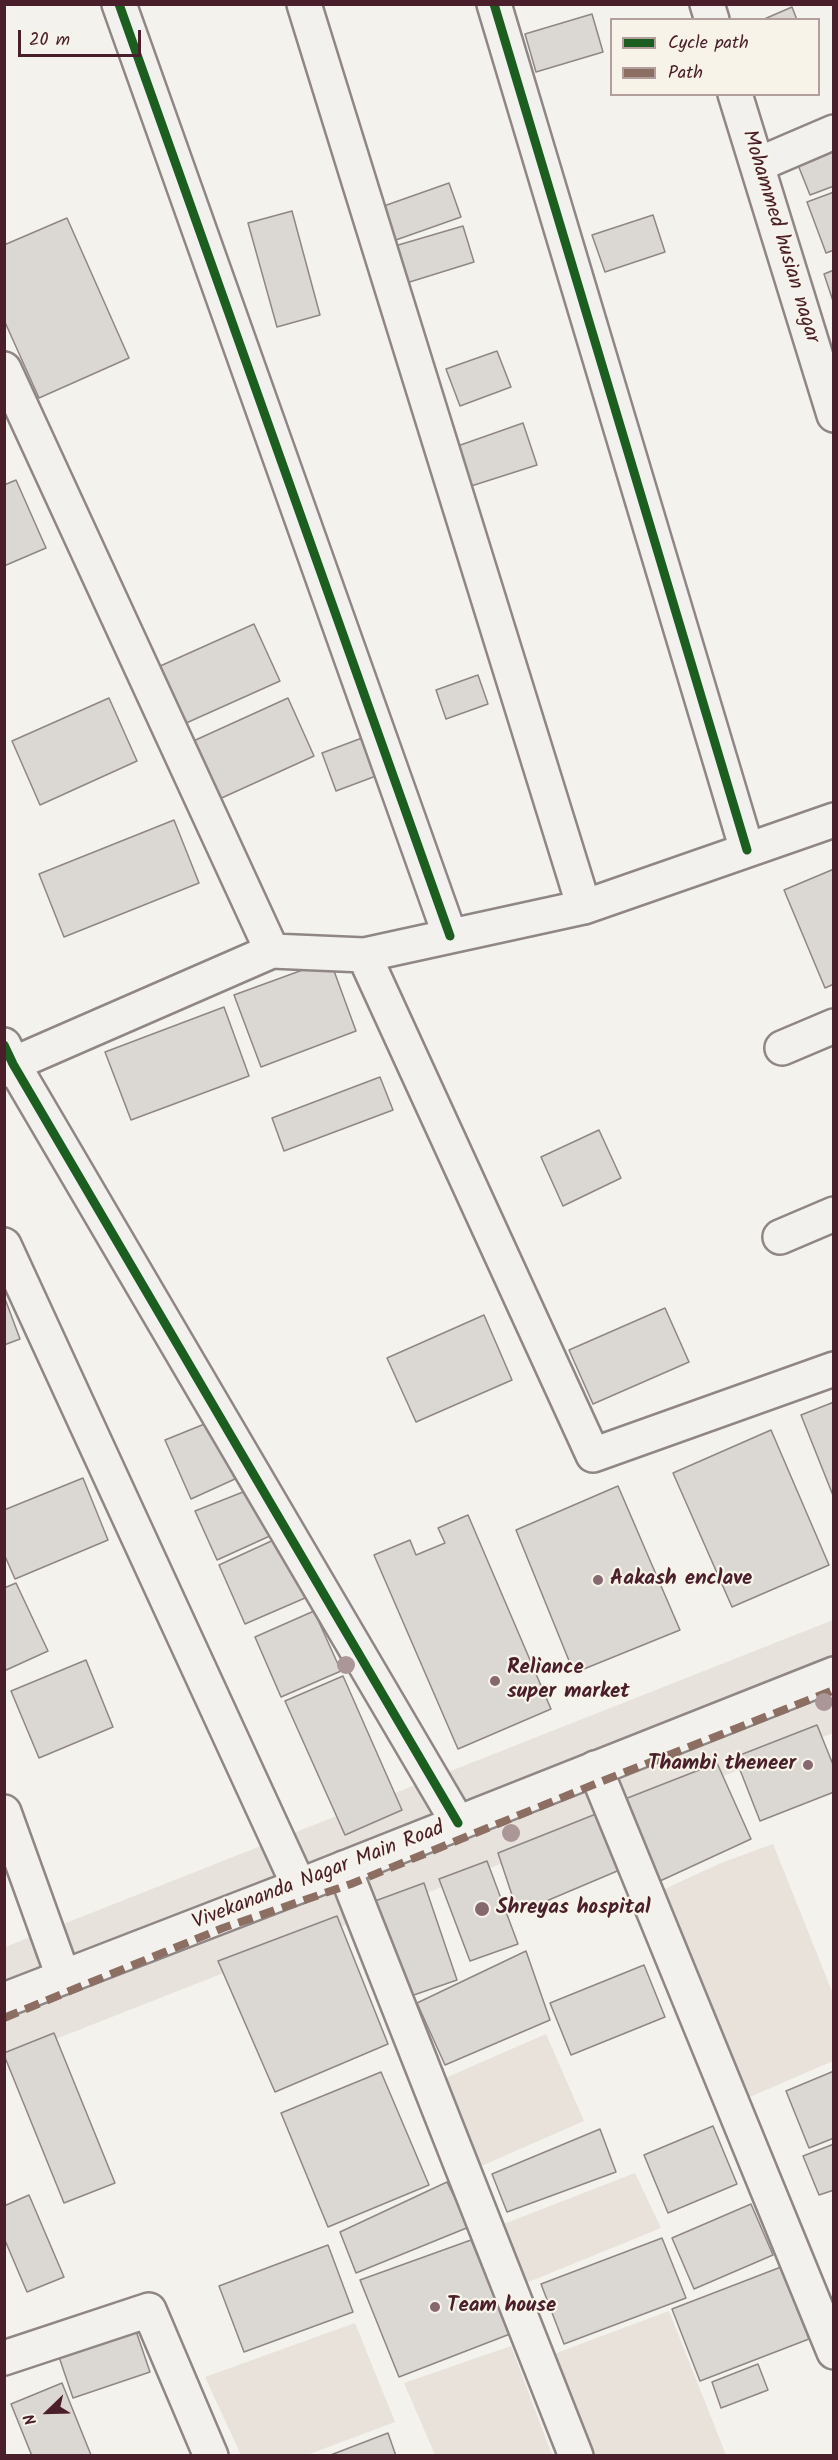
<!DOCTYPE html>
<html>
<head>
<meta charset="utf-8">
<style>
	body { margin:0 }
	#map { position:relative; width:838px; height:2460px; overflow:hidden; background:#f4f2ec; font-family:Kalam,sans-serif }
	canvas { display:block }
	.frame { position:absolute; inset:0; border:6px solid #4a1f2b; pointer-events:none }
	.legend { position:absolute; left:610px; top:18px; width:210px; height:78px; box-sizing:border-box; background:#f7f3e8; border:2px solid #b29e9c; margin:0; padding:8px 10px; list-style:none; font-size:18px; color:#4a1f2b }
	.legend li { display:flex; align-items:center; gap:12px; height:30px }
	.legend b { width:30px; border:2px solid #b29e9c }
	.north { position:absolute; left:18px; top:2382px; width:60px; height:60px; -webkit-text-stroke:4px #f7f3e8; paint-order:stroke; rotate:247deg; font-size:16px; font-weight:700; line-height:24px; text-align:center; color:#4a1f2b }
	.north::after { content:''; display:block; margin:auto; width:21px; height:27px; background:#4a1f2b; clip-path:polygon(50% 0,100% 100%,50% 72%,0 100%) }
	.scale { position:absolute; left:18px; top:30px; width:123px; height:27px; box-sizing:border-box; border:3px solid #4a1f2b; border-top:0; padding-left:8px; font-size:18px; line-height:21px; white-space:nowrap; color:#4a1f2b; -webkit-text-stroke:4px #f7f3e8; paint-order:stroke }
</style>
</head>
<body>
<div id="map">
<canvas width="838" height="2460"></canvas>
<div class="frame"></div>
<ul class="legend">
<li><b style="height:8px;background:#1b5e20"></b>Cycle path</li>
<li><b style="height:8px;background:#8d6e63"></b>Path</li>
</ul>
<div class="north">N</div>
<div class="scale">20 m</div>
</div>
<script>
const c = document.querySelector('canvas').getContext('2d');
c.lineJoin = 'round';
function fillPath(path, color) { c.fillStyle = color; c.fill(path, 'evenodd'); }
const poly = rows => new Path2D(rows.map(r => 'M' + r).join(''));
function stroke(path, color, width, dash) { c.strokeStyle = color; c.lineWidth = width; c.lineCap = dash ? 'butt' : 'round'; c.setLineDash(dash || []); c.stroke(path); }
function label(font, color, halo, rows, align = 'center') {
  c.font = font + ' Kalam,sans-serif'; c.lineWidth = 4.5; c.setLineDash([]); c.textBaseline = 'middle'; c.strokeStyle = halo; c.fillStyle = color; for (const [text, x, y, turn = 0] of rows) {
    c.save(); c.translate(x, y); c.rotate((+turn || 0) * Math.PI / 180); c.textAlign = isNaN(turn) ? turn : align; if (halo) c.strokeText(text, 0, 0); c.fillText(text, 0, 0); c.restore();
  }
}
const built = poly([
	[833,1620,833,1733,5,2059,5,1947]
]);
const green = poly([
	[773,1844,833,1994,833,2061,745,2099,658,1892,721,1863],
	[546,2034,584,2121,479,2167,443,2079],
	[635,2173,661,2228,526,2283,501,2225],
	[669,2311,726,2455,583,2455,543,2358],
	[355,2323,395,2422,307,2455,241,2455,205,2377],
	[511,2346,552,2455,435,2455,404,2383]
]);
const building = poly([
	[792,7,797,20,762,20,792,7],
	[592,14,603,52,536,72,525,34,592,14],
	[834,148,834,186,810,195,798,165,834,148],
	[449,183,461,217,393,241,381,207,449,183],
	[834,192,834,250,826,253,807,202,834,192],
	[292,211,320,315,277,327,248,223,292,211],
	[653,215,665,252,605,272,592,235,653,215],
	[67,218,129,358,39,398,4,320,4,245,67,218],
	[463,226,474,262,400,285,388,248,463,226],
	[834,270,834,304,824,274,834,270],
	[497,351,511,387,460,406,446,369,497,351],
	[523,423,537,465,465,488,452,448,523,423],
	[16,480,46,548,4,566,4,485,16,480],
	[254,624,280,681,184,724,158,667,254,624],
	[478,675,488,704,446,719,436,690,478,675],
	[109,698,137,761,40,805,12,741,109,698],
	[288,698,314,756,215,801,189,743,288,698],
	[362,738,376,776,336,791,322,753,362,738],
	[174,820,199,883,64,937,39,874,174,820],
	[834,869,834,984,825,988,784,890,834,869],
	[330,960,356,1031,261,1067,234,995,330,960],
	[224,1007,249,1076,131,1120,105,1052,224,1007],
	[380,1077,393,1110,284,1151,272,1118,380,1077],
	[599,1130,621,1178,563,1206,541,1157,599,1130],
	[4,1296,20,1339,4,1345,4,1296],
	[665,1308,689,1362,593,1404,569,1350,665,1308],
	[484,1315,512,1380,416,1422,387,1358,484,1315],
	[834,1402,834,1498,801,1415,834,1402],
	[207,1423,235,1479,191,1499,165,1440,207,1423],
	[771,1430,829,1565,732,1607,673,1473,771,1430],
	[83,1478,108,1540,15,1579,4,1554,4,1510,83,1478],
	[618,1486,680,1630,574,1673,516,1530,618,1486],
	[243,1492,272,1535,217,1560,195,1511,243,1492],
	[468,1515,551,1709,458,1749,374,1555,410,1540,416,1555,445,1543,438,1528,468,1515],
	[278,1538,305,1598,245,1624,219,1565,278,1538],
	[16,1583,48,1651,4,1671,4,1588,16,1583],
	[314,1611,341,1671,281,1697,255,1637,314,1611],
	[86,1660,113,1727,39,1758,11,1691,86,1660],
	[343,1676,402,1810,345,1835,285,1701,343,1676],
	[817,1725,834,1767,834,1792,760,1821,735,1757,817,1725],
	[717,1763,751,1839,660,1881,625,1799,717,1763],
	[601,1812,622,1869,518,1913,498,1853,601,1812],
	[487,1861,518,1944,470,1961,439,1879,487,1861],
	[424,1883,457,1980,408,1997,375,1901,424,1883],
	[337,1916,388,2044,275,2092,218,1961,337,1916],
	[526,1951,550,2020,445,2065,417,2003,526,1951],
	[644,1965,665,2017,571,2055,550,2003,644,1965],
	[54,2033,115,2183,64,2203,4,2055,4,2053,54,2033],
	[834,2071,834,2138,809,2148,786,2091,834,2071],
	[381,2072,429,2185,328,2227,281,2113,381,2072],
	[713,2126,737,2184,668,2213,644,2155,713,2126],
	[600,2129,616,2172,507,2212,492,2174,600,2129],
	[834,2144,834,2190,819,2195,803,2156,834,2144],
	[447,2182,469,2227,356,2273,340,2232,447,2182],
	[29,2195,64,2277,27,2292,4,2238,4,2206,29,2195],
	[751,2204,773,2255,694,2289,672,2238,751,2204],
	[662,2238,686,2298,564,2344,541,2284,662,2238],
	[471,2240,510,2334,399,2377,360,2280,471,2240],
	[328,2245,353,2312,244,2352,219,2286,328,2245],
	[781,2267,809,2339,700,2381,672,2309,781,2267],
	[135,2328,150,2372,73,2398,58,2354,135,2328],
	[758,2364,768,2390,721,2408,712,2382,758,2364],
	[62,2383,91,2455,32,2456,11,2404,62,2383],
	[388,2433,396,2456,328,2456,388,2433]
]);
const street = poly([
	[119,4,450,936],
	[304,4,584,907],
	[494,4,747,850],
	[707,4,712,20],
	[735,94,834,415],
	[757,165,834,132],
	[4,369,272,951],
	[364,955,593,1455,834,1369],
	[4,1045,13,1064,458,1823],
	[782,1048,834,1026],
	[4,1070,13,1064,272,951,364,955,584,907,834,820],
	[780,1237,834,1214],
	[4,1245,299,1886],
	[595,1768,834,2352],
	[4,1812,63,1976],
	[344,1868,576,2456],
	[4,2358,149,2310,211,2456]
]);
const secondary = poly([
	[4,2000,299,1886,834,1674]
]);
const quiet = poly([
	[4,2018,223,1928,351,1884,600,1782,834,1690]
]);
const cycleway = poly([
	[119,4,450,936],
	[494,4,747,850],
	[4,1045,13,1064,458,1823]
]);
const trees = [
	[346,1665],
	[824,1702],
	[511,1833]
];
const markers = [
	[598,1580,6,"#86696f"],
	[495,1681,6,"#86696f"],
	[808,1765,6,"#86696f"],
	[482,1909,8,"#86696f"],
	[435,2307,6,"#86696f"]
];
const streetNames = [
	["Mohammed husian nagar",779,237,73],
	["Vivekananda Nagar Main Road",319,1877,-21]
];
const poiNames = [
	["Aakash enclave",610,1580],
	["Reliance",507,1669],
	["super market",507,1693],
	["Thambi theneer",796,1765,"right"],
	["Shreyas hospital",496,1909],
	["Team house",447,2307]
];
fillPath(built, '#e7e2db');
fillPath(green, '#e8e2da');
fillPath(building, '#dbd7d3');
stroke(building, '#8f8685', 1.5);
stroke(street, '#8f8685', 38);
stroke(secondary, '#8f8685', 38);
stroke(street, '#f2f1ed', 33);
stroke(secondary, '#f2f1ed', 33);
stroke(quiet, '#8d6e63', 8, [15, 8]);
stroke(cycleway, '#1b5e20', 9);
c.fillStyle = '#ab9798';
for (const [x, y] of trees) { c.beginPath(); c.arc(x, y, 9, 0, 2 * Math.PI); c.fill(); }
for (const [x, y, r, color] of markers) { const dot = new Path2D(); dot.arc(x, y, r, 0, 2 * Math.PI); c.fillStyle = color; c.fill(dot); stroke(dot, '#f7f3e8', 2); }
label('21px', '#4a1f2b', '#f7f3e8', streetNames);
label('bold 21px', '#4a1f2b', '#f7f3e8', poiNames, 'left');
</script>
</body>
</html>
